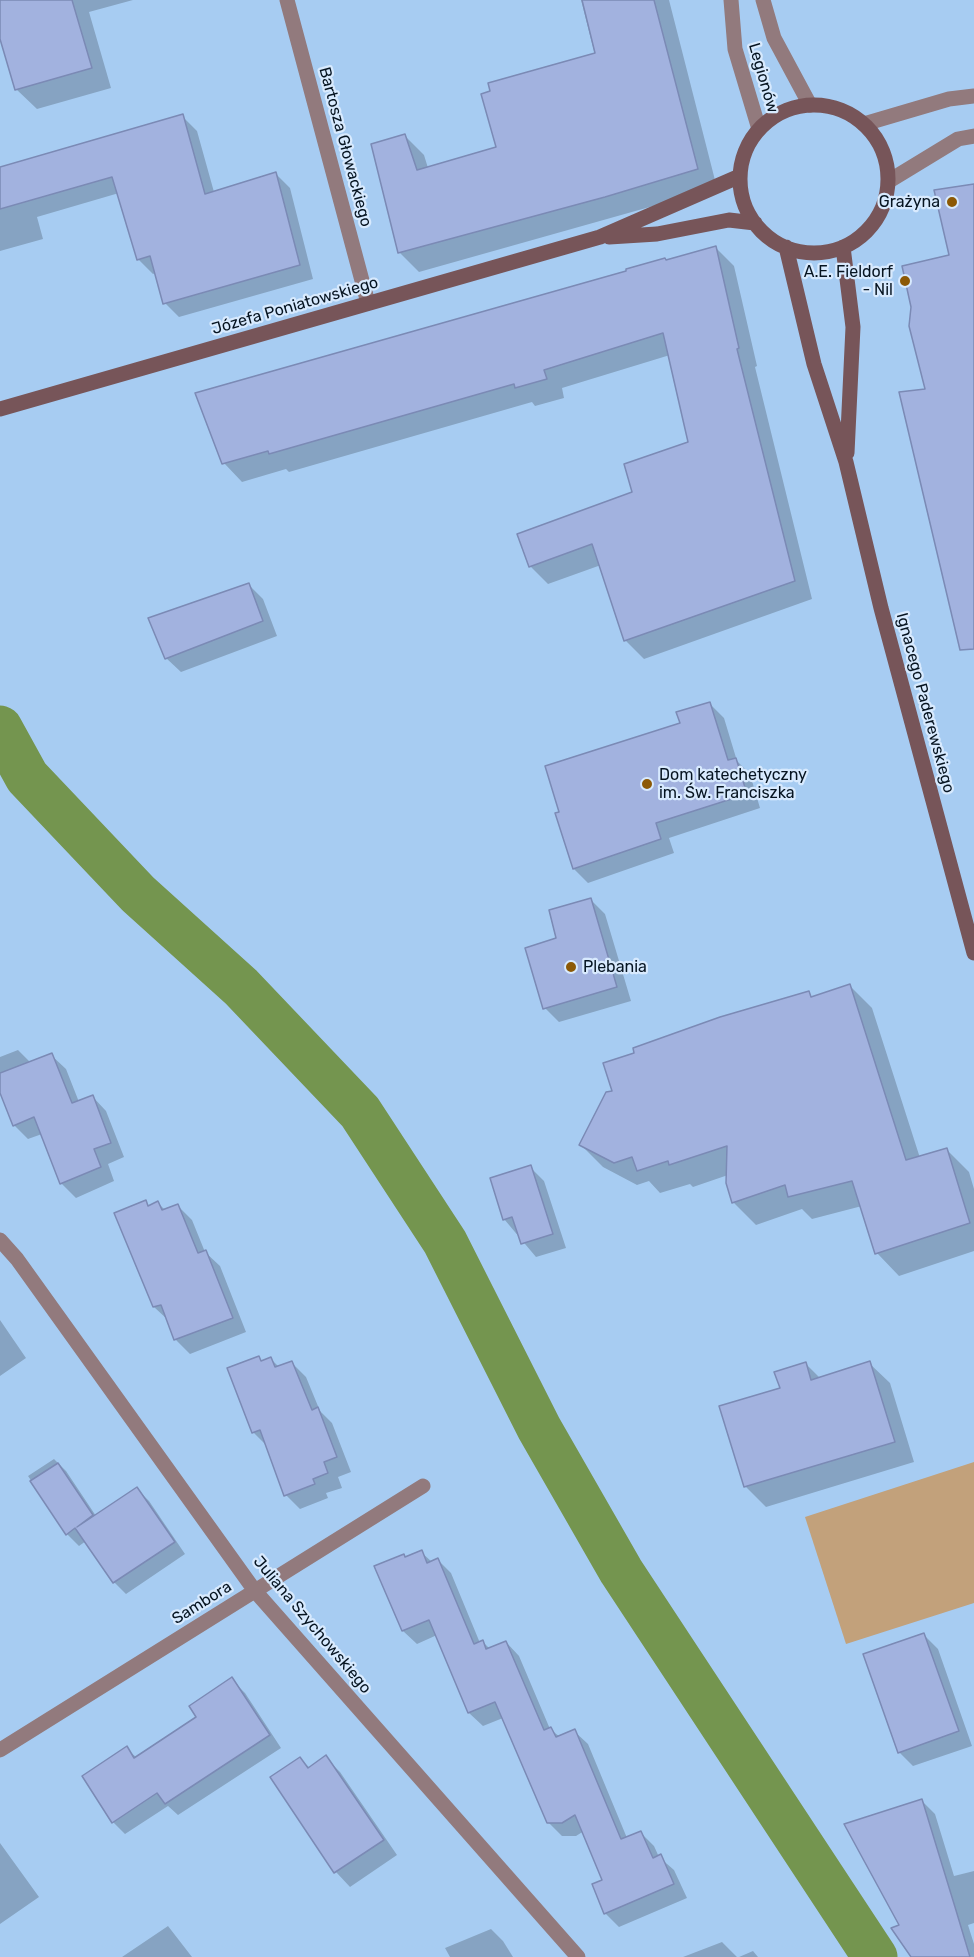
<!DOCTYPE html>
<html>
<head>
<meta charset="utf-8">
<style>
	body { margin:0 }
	canvas { display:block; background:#a7ccf2 }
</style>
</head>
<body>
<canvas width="974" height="1957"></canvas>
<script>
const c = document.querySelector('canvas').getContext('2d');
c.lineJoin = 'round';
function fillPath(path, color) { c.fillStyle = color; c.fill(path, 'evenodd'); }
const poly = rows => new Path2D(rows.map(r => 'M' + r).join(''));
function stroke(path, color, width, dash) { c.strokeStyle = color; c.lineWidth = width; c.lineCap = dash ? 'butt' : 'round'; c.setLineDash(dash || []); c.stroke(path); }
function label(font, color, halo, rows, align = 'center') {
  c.font = font + ' Rubik,sans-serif'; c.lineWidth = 4.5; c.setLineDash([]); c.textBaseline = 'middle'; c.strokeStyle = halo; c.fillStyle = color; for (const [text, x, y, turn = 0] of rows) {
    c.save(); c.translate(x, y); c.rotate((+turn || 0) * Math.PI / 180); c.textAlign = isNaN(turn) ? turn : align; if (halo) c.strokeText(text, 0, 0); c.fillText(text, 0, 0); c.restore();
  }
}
const green = poly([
	[974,1462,974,1603,846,1644,805,1517]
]);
const shadow = poly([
	[0,0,133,0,89,12,111,88,37,109,16,89,0,39],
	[581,0,669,0,717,188,419,272,399,252,405,136,424,155,428,168,498,148,595,55],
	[182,116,197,131,214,192,276,174,290,188,313,279,179,317,165,303,156,273,153,274,138,259,119,193,37,217,43,239,0,251,0,169],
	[716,248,734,266,757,366,755,367,812,599,644,659,626,641,601,565,548,584,530,566,634,493,689,443,670,355,562,388,564,398,535,406,532,402,289,472,286,469,242,482,224,463,667,262],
	[249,585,263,599,277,636,181,672,166,658],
	[709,703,724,718,737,761,750,774,760,808,669,838,674,853,588,883,574,869,682,724],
	[590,899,605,914,631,1001,559,1022,545,1008,558,939],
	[850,986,872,1008,920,1158,946,1149,969,1172,974,1189,974,1251,899,1276,877,1253,862,1206,812,1219,802,1209,756,1225,734,1203,728,1175,693,1187,690,1184,660,1193,649,1181,637,1185,603,1167,580,1144,808,993,813,998],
	[18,1050,31,1063,51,1055,66,1069,79,1102,92,1096,106,1111,124,1157,108,1164,114,1181,76,1198,61,1183,42,1134,28,1139,14,1125,0,1089,0,1057],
	[530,1167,544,1181,566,1248,536,1257,504,1219],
	[145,1202,150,1207,158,1203,166,1211,178,1206,192,1220,205,1252,220,1266,246,1332,190,1354,176,1340,168,1320,154,1307],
	[0,1320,26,1358,0,1376],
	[258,1358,262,1362,270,1358,279,1367,292,1363,306,1377,320,1411,332,1423,351,1472,338,1477,342,1488,326,1493,328,1498,300,1509,286,1495,268,1447,253,1432],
	[805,1363,820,1378,869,1363,890,1383,914,1462,766,1507,745,1486,782,1389],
	[54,1459,66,1471,96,1516,137,1489,149,1501,185,1554,126,1594,114,1582,86,1541,79,1546,67,1534,28,1476],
	[421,1552,432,1562,438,1560,451,1573,480,1643,483,1642,490,1649,506,1642,519,1656,550,1729,560,1737,574,1731,588,1744,627,1838,640,1832,654,1846,659,1857,674,1870,687,1898,619,1927,605,1913,604,1881,584,1831,576,1836,562,1836,548,1822,503,1718,483,1726,469,1713,437,1635,417,1644,403,1631,376,1567],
	[924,1635,938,1649,972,1746,913,1766,899,1752],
	[233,1681,245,1693,281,1748,178,1815,168,1806,125,1834,113,1822,126,1748,137,1758,198,1718],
	[325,1757,340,1772,397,1855,350,1887,336,1872,272,1778,300,1759,310,1768],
	[922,1801,935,1814,954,1876,974,1871,974,1923,968,1925,974,1944,974,1957,913,1957,901,1926],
	[0,1843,39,1897,0,1924],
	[168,1926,192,1957,122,1957],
	[491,1929,503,1941,513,1957,450,1957,445,1948],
	[722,1942,737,1957,683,1957],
	[753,1951,758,1957,739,1957]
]);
const canal = poly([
	[0,728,27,777,138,894,241,987,360,1112,445,1242,539,1428,621,1571,875,1957]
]);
const building = poly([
	[0,0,72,0,92,68,15,90,0,39,0,0],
	[582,0,654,0,698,169,605,197,398,253,371,144,405,134,417,170,496,147,481,94,490,91,488,83,595,53,582,0],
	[183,114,205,194,276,172,300,265,163,304,150,256,137,260,112,177,0,209,0,167,183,114],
	[974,184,974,649,960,650,899,392,925,389,909,326,911,307,902,266,949,255,934,190,974,184],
	[716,246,739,348,737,349,795,581,624,641,592,544,529,567,517,534,632,492,624,464,688,442,663,333,544,370,547,379,515,388,514,384,269,454,268,451,222,464,195,393,626,271,626,269,665,258,666,260,716,246],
	[249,583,263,621,165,659,148,618,249,583],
	[710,702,728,760,736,758,747,794,656,823,661,839,573,869,555,813,559,812,545,766,680,723,676,712,710,702],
	[591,898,617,987,543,1009,525,948,556,938,549,910,591,898],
	[850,984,906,1160,947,1148,970,1223,875,1254,852,1181,788,1197,785,1185,732,1203,726,1183,727,1146,669,1165,668,1161,637,1171,632,1157,614,1163,579,1145,606,1092,612,1091,603,1063,634,1053,633,1048,720,1017,809,991,811,997,850,984],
	[52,1053,72,1103,93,1095,111,1143,94,1149,101,1167,60,1184,34,1117,13,1126,0,1093,0,1073,52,1053],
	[531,1165,553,1234,521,1244,512,1217,503,1220,490,1178,531,1165],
	[146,1200,148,1206,158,1201,162,1210,178,1204,198,1253,206,1250,233,1318,174,1340,161,1305,153,1307,114,1213,146,1200],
	[259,1356,261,1361,271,1357,275,1367,292,1361,312,1410,318,1407,337,1457,324,1462,328,1473,313,1479,315,1484,284,1496,260,1430,252,1433,227,1368,259,1356],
	[870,1361,895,1442,744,1487,719,1406,780,1388,774,1372,806,1362,811,1380,870,1361],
	[58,1463,93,1515,77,1527,137,1487,175,1542,113,1583,75,1528,66,1535,30,1481,58,1463],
	[422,1550,427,1563,438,1558,474,1644,483,1640,486,1649,506,1641,544,1730,551,1727,556,1737,575,1729,621,1839,641,1831,653,1858,661,1854,674,1884,604,1914,592,1884,602,1880,575,1815,562,1823,547,1823,495,1702,468,1713,429,1620,402,1631,374,1566,404,1554,405,1557,422,1550],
	[924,1633,959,1731,898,1753,863,1654,924,1633],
	[232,1677,270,1735,165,1804,157,1793,112,1823,82,1776,127,1746,134,1758,196,1717,189,1706,232,1677],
	[326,1755,384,1840,334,1873,270,1777,300,1757,308,1768,326,1755],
	[922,1799,955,1907,970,1957,911,1957,891,1928,899,1925,844,1824,922,1799]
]);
const minor = poly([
	[287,0,368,303],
	[0,1240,17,1259,255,1591,578,1957],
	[0,1750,423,1486]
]);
const tertiary = poly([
	[731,0,735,49,759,129],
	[763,0,774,38,810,105],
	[864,124,949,99,974,96],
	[889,181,958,139,974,136]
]);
const secondary = poly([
	'740 179a74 74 0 1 1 148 0a74 74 0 1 1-148 0Z',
	[609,237,657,234,729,220,755,223],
	[786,247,814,364,846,462,881,608,974,953],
	[843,247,853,327,847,453],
	[0,409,600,237,740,176]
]);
const markers = [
	[952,202,6,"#8c5906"],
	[905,281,6,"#8c5906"],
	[647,784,6,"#8c5906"],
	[571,967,6,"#8c5906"]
];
const streetNames = [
	["Legionów",763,78,74],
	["Bartosza Głowackiego",345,147,75],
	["Józefa Poniatowskiego",295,306,-16],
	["Ignacego Paderewskiego",925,703,75],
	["Sambora",202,1603,-32],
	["Juliana Szychowskiego",312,1625,50]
];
const poiNames = [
	["Grażyna",940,202],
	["A.E. Fieldorf",893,272],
	["- Nil",893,290],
	["Dom katechetyczny",659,775,"left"],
	["im. Św. Franciszka",659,793,"left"],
	["Plebania",583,967,"left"]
];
fillPath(green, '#c2a17b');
fillPath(shadow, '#0003');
stroke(canal, '#74954f', 45);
fillPath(building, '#a2b2df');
stroke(building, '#7b8ab5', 1.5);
stroke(minor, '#927a7d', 15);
stroke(tertiary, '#927a7d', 15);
stroke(secondary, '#775559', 15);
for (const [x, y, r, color] of markers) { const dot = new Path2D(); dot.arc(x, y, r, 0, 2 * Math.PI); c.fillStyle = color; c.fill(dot); stroke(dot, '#d8eafe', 2); }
label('16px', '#061421', '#d8eafe', streetNames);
label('16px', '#061421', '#d8eafe', poiNames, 'right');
</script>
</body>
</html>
